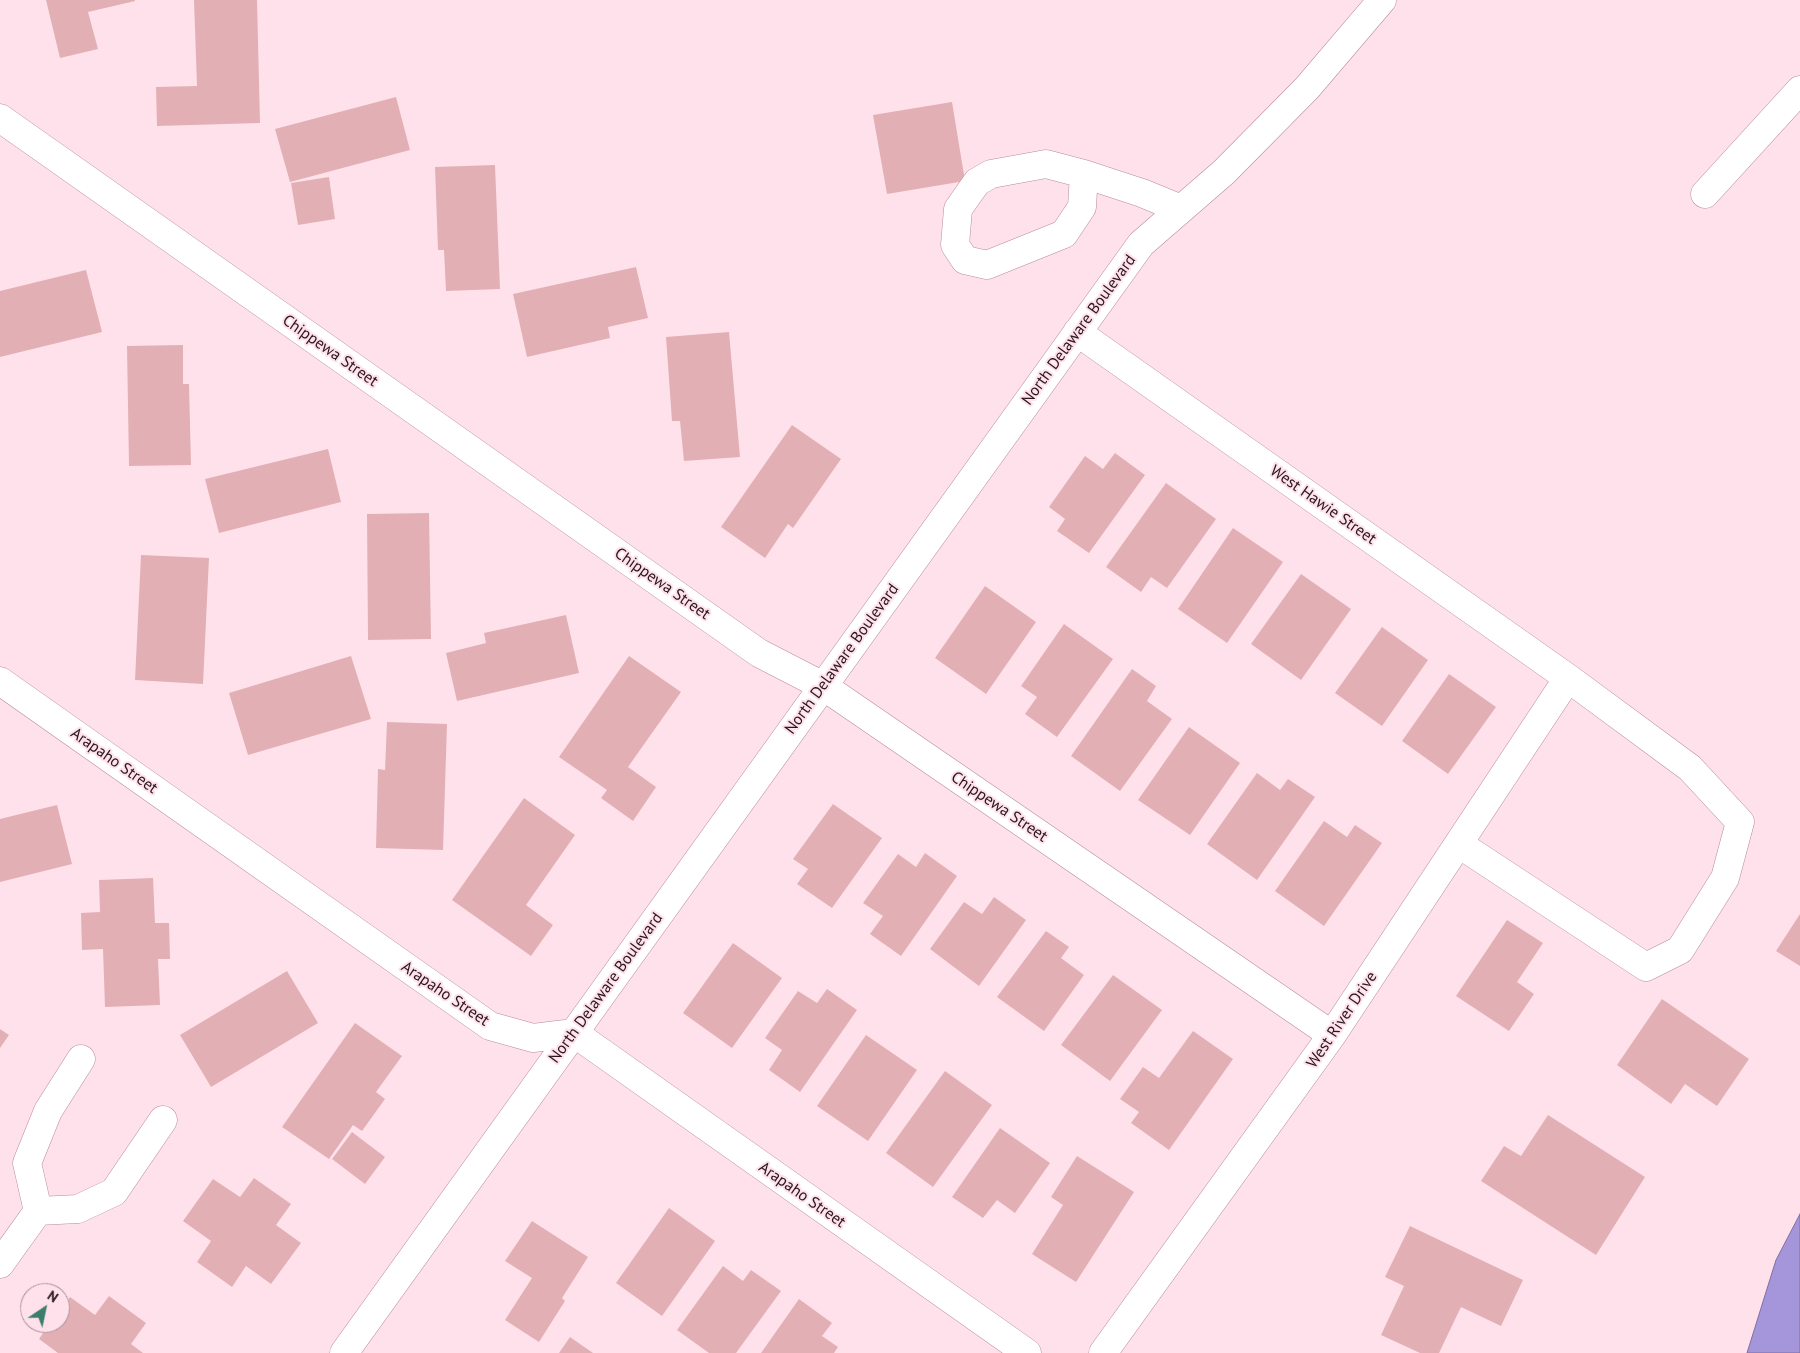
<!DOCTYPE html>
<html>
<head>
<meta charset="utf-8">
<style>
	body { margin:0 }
	#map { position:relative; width:1800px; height:1353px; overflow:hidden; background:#ffe1ec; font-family:"PT Sans",sans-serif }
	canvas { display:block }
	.north { position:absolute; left:20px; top:1283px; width:50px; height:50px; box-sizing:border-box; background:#ffe1ec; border:1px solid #a99099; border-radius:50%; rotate:34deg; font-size:14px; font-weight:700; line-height:20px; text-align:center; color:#27171d }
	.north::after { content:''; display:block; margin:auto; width:18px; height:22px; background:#3d7d6c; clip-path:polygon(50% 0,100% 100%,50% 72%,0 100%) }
</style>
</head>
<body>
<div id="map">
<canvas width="1800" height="1353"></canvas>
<div class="north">N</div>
</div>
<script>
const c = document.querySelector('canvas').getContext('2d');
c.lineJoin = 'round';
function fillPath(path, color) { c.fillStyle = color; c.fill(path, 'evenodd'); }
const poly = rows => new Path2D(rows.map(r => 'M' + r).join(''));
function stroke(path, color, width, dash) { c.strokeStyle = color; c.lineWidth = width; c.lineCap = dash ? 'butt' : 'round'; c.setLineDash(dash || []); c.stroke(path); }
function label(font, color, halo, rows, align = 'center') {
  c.font = font + ' "PT Sans",sans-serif'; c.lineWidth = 4; c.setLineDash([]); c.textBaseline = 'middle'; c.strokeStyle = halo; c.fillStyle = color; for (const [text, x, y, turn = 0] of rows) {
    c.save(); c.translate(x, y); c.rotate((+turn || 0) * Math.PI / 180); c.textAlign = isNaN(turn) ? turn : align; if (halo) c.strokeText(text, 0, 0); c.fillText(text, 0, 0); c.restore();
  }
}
const water = poly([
	[1800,1214,1800,1353,1747,1353,1776,1260,1800,1214]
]);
const building = poly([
	[46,0,135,0,135,1,88,12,98,49,60,58],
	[194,0,257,0,260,123,157,126,156,87,197,86],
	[396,97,410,150,290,182,275,129],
	[952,102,965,181,887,194,873,115],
	[495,165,500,289,446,291,444,250,438,250,435,167],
	[329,177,335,219,298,225,291,183],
	[636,267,648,318,608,327,610,338,527,357,513,294],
	[86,270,102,332,0,357,0,291],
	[729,332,740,457,684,461,680,421,672,421,666,337],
	[183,345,183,384,189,384,191,465,129,466,127,346],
	[792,425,841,459,793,528,788,524,765,558,721,527],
	[328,449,341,502,219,533,205,479],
	[1115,453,1145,475,1089,553,1057,531,1065,519,1049,507,1085,456,1103,469],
	[1166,483,1216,519,1167,588,1151,577,1141,592,1106,567],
	[429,513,431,639,368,640,367,514],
	[1233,528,1283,562,1227,643,1178,609],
	[141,555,209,558,203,684,135,680],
	[1301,574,1351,609,1301,680,1251,644],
	[985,586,1036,622,986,694,935,658],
	[566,615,579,673,457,701,446,653,486,643,484,633],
	[1064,624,1113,659,1057,737,1025,714,1037,697,1021,686],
	[1382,627,1428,660,1382,726,1335,693],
	[351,656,371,719,248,755,229,693],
	[629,656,681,692,628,767,656,787,633,821,601,798,607,790,559,757],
	[1132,669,1156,686,1147,701,1172,719,1120,791,1071,756],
	[1449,674,1496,707,1448,774,1402,741],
	[387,722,447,724,443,850,376,848,378,769,385,770],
	[1189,727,1240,763,1190,835,1138,800],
	[1257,773,1280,790,1288,779,1315,797,1257,880,1207,844],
	[524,798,575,835,526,905,553,925,531,956,452,900],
	[833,804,882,838,832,908,797,884,808,869,793,859],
	[57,805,72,864,0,882,0,819],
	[1324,821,1347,837,1355,825,1382,843,1324,926,1275,891],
	[925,853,957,876,901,956,870,934,883,916,863,903,898,854,916,867],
	[153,878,155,923,169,923,170,959,158,959,160,1005,105,1007,103,949,82,950,81,913,100,912,99,880],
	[994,897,1026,920,979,986,930,949,964,902,982,914],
	[1800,914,1800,966,1776,951],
	[1507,920,1543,943,1517,982,1534,994,1509,1031,1456,996],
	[1046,931,1069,947,1061,958,1084,975,1044,1031,997,997],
	[733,943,782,978,732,1048,683,1013],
	[287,971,318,1023,211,1087,180,1035],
	[1113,975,1162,1010,1110,1081,1061,1045],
	[827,989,857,1010,800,1092,769,1070,782,1050,765,1038,798,991,817,1003],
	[1662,999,1749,1059,1717,1106,1685,1084,1671,1104,1617,1065],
	[355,1023,402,1056,376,1092,385,1099,362,1131,353,1125,329,1159,282,1127],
	[0,1029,9,1035,0,1048],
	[1193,1031,1233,1059,1169,1150,1131,1123,1139,1112,1120,1099,1143,1067,1159,1078],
	[866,1035,917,1070,868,1141,817,1106],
	[945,1071,992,1105,933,1187,886,1153],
	[1548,1115,1645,1177,1596,1255,1481,1181,1504,1146,1521,1156],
	[1000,1128,1050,1163,1015,1213,997,1200,983,1218,952,1197],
	[352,1132,385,1157,365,1184,332,1159],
	[1077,1156,1134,1192,1076,1282,1032,1254,1063,1205,1051,1197],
	[254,1178,291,1204,276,1225,301,1243,271,1284,246,1266,232,1287,197,1262,211,1241,183,1221,213,1179,240,1197],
	[669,1208,715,1241,662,1316,616,1283],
	[532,1221,588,1257,562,1298,565,1301,539,1342,505,1320,532,1278,505,1261],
	[1410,1226,1523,1280,1501,1326,1461,1307,1439,1353,1420,1353,1381,1335,1404,1286,1385,1277],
	[723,1266,743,1281,751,1270,781,1291,736,1353,709,1353,677,1330],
	[109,1296,146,1323,131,1344,143,1353,58,1353,39,1339,50,1323,60,1323,60,1310,70,1297,95,1315],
	[799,1299,832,1323,822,1336,838,1347,834,1353,761,1353],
	[570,1337,593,1353,559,1353]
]);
const minor = poly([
	[0,118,759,653,823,686,1332,1035],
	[1084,174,1082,207,1064,234,987,265,965,260,955,245,958,209,977,182,991,174,1046,164,1084,174,1142,193,1181,209],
	[1705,194,1800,90],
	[1077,332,1568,678,1690,768,1740,822,1725,878,1680,950,1646,967,1459,844],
	[0,681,490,1026,533,1038,574,1033,1027,1353],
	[38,1211,78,1209,114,1192,163,1120],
	[0,1264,38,1211,27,1163,48,1111,81,1059],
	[344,1353,1141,244,1224,172,1307,88,1382,0],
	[1103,1353,1332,1035,1568,678]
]);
const streetNames = [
	["North Delaware Boulevard",1079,330,-54],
	["Chippewa Street",330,351,35],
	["West Hawie Street",1323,505,35],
	["Chippewa Street",662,584,35],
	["North Delaware Boulevard",842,659,-54],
	["Arapaho Street",114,761,35],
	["Chippewa Street",999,807,34],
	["North Delaware Boulevard",606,988,-54],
	["Arapaho Street",445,994,34],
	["West River Drive",1342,1020,-56],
	["Arapaho Street",802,1195,35]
];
fillPath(water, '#a595db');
stroke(water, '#7f6fa2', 1);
fillPath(building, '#e2b0b4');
stroke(minor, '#b88b9c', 29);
stroke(minor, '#fff', 28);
label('16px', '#27171d', '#ffe1ec', streetNames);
</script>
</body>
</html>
